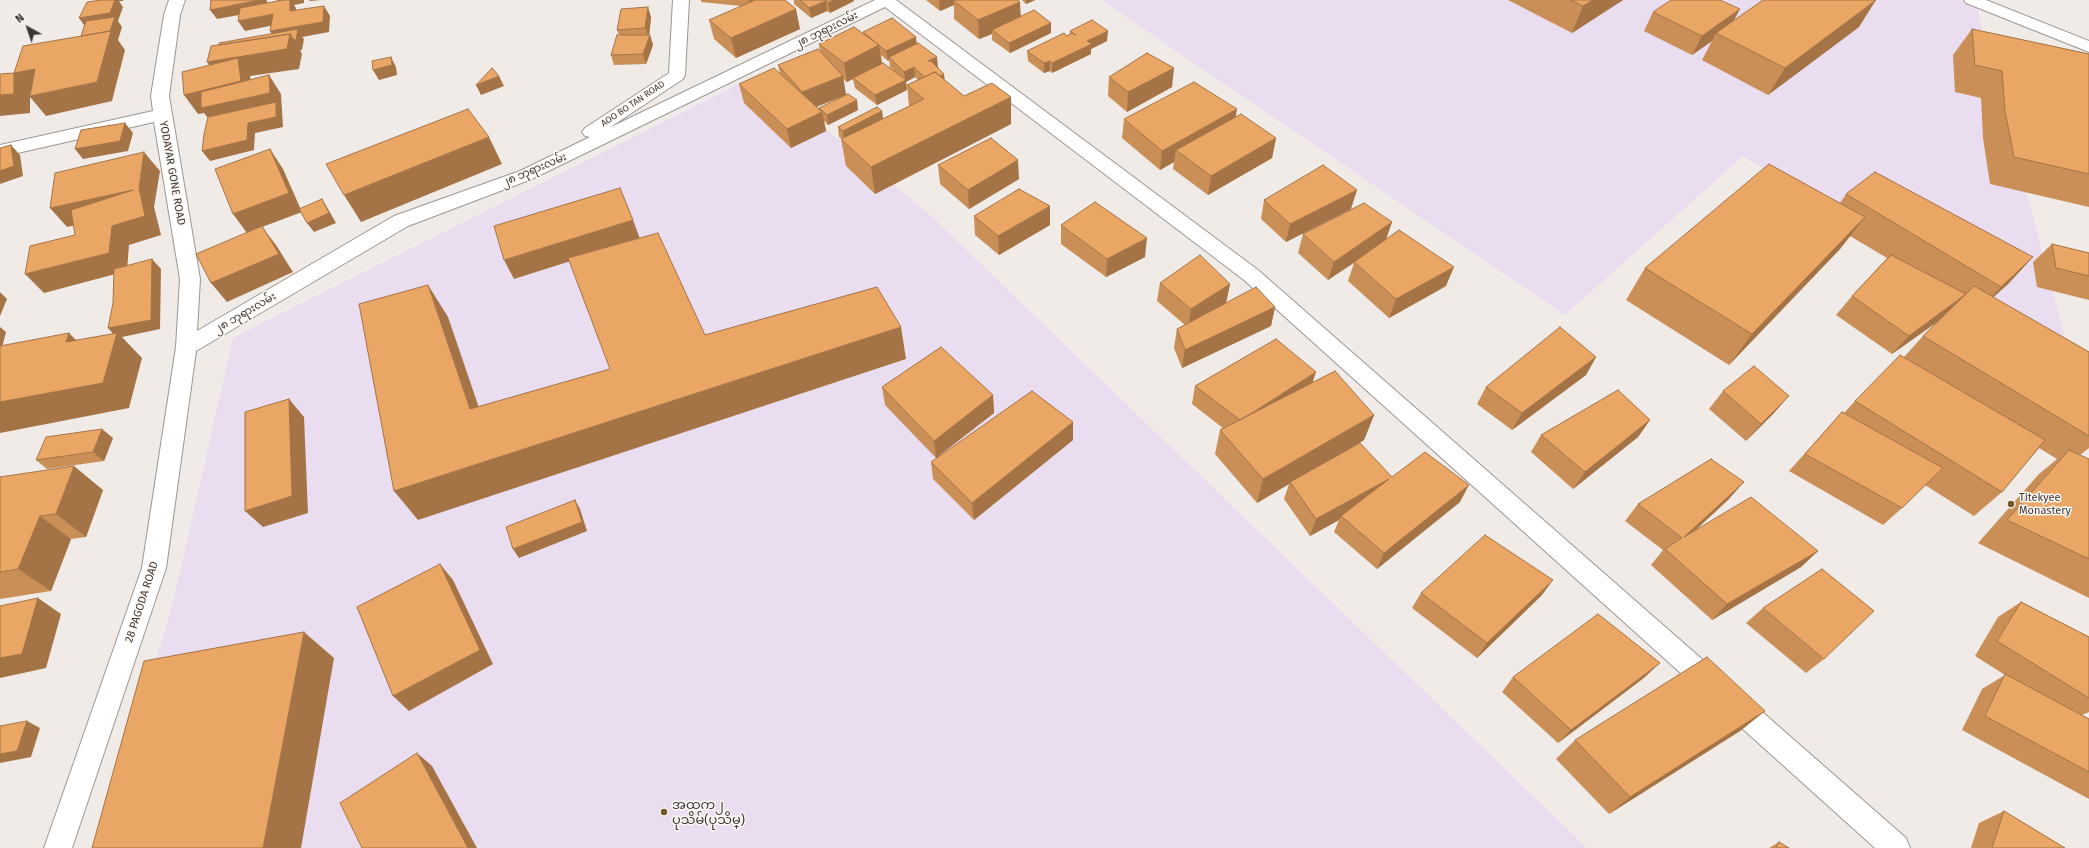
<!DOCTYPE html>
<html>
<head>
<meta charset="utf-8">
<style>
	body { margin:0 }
	#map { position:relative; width:2089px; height:848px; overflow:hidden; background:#f0ebe7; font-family:"Fira Sans",sans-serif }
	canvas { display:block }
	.north { position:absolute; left:8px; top:8px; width:40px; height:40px; -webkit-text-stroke:3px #fef9f4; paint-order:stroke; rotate:320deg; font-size:11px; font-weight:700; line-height:16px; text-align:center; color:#393736 }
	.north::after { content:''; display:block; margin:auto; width:14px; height:18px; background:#393736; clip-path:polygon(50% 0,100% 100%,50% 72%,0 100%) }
</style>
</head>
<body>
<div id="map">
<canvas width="2089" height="848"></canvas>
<div class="north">N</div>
</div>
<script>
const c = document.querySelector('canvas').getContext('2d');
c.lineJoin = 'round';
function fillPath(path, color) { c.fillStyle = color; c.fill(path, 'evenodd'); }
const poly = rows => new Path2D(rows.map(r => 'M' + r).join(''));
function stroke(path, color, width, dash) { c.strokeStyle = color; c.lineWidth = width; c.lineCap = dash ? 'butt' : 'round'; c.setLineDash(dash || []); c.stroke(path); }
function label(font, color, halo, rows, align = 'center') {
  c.font = font + ' "Fira Sans","Noto Sans Myanmar",sans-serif'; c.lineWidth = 3; c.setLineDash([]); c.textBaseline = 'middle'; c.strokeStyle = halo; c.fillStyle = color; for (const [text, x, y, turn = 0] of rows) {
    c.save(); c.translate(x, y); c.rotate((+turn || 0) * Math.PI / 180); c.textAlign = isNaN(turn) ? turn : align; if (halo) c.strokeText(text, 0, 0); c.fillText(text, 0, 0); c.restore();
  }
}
const education = poly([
	[1101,0,1975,0,2069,353,1743,156,1565,315],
	[759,74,928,213,1587,848,99,848,172,607,233,338]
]);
const minor = poly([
	[169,0,185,0,180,15,169,96,200,279,197,331,394,216,520,171,590,137,585,136,582,132,585,128,669,73,673,0,689,0,685,75,683,79,609,128,875,0,896,0,1258,270,1906,838,1910,848,1875,848,1244,280,885,7,532,179,408,226,196,351,166,568,72,848,44,848,142,568,176,347,180,279,154,122,0,157,0,145,153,111,151,96,164,15,169,0],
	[1964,0,1986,0,2089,41,2089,52,1966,3,1964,0]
]);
const wall = poly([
	[701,0,754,0,754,1,800,29,736,58,714,39,709,20,741,6,701,2],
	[794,0,854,0,854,1,830,13,827,11,811,18,794,4],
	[926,0,1018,0,1021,16,1051,23,1051,33,1010,53,992,40,992,34,979,39,954,19,954,5,940,11],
	[1022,0,1035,0,1026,4],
	[1508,0,1623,0,1572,33],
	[1653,12,1734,20,1859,27,1768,95,1702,60,1712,41,1692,55,1644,31],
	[651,17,649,35,650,35,653,45,646,64,614,65,611,55,619,35,617,30],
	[1972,29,2089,54,2089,207,1990,184,1983,138,1981,98,1955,92,1953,55],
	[1070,31,1107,41,1091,49,1091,54,1052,73,1050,71,1044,73,1028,61,1027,51,1070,34],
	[863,32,917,43,938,67,945,80,964,96,1011,124,875,194,846,166,841,139,842,139,839,137,838,127,882,111,883,119,909,106,907,85,918,80,915,77,906,82,907,90,877,105,855,88,853,79,847,82,843,79,846,95,816,107,819,109,819,108,858,110,828,125,824,121,826,131,791,148,744,103,739,84,780,73,778,65,820,52,819,44,863,33],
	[881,55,888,61,889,60,890,67,895,71,882,63],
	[1109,77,1172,87,1127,112,1108,96],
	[1235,117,1276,138,1272,158,1208,195,1173,169,1174,162,1160,170,1122,138,1124,119],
	[938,165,1019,179,969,209,940,184],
	[1846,194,2033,257,2008,284,1993,297,2089,352,2089,448,2080,455,2089,459,2089,598,1978,543,2039,474,2057,459,2039,448,2002,492,1974,516,1925,485,1902,508,1883,525,1789,471,1842,412,1844,413,1855,401,1904,357,1923,336,1941,319,1892,354,1836,315,1852,296,1887,258,1850,236,1840,249,1729,365,1626,300,1645,268,1840,203],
	[1264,200,1351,209,1286,242,1261,219],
	[974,216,1050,225,999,255,975,235],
	[1392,222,1386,240,1446,286,1389,318,1348,281,1354,263,1328,280,1298,253,1303,234],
	[1061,225,1145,257,1106,277,1061,244],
	[2052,244,2089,253,2089,300,2037,287,2033,262],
	[1160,283,1230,284,1226,303,1275,307,1271,326,1182,368,1174,348,1177,329,1185,325,1157,301],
	[1596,357,1586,375,1512,430,1477,404,1486,387],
	[1312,382,1374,415,1364,440,1336,457,1460,502,1377,569,1334,532,1339,520,1310,536,1284,499,1289,484,1257,503,1215,454,1220,430,1223,428,1192,404,1195,386],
	[882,387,993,395,994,413,936,458,885,405],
	[1723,391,1774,413,1746,441,1709,409],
	[1650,420,1638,437,1573,489,1531,452,1541,435],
	[113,438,104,461,47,469,36,460],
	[1073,440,974,520,933,479,931,462],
	[0,477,103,490,86,537,71,539,51,591,0,599],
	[1729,499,1696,530,1818,551,1801,567,1712,620,1651,565,1663,550,1625,521,1638,504],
	[1421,593,1542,595,1477,658,1412,608],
	[2021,602,2089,637,2089,712,2082,715,2089,719,2089,799,1962,730,1982,689,2005,675,1975,656,1998,617],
	[1763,608,1824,659,1806,673,1746,623],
	[1513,677,1645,677,1558,743,1502,692],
	[1765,711,1740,731,1609,814,1556,759,1575,740],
	[2004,811,2065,848,1971,848,1979,823],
	[1779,842,1789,848,1769,848]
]);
const shadedWall = poly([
	[97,0,123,0,123,1,119,1,123,7,118,21,122,27,118,40,125,50,112,101,46,116,30,97,30,113,0,116,0,95,14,73,35,69,51,88,30,92,30,96,97,82,86,28,79,18,100,3],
	[259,0,267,0,266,10,217,19,210,10],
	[277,0,304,0,304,3,294,5,296,8,295,21,281,7],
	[309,0,321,0,310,1],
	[749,0,754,0,750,7],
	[834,0,854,0,854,1,830,13,828,3],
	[939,0,953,0,954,5,940,11],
	[1026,0,1035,0,1026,4],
	[1593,0,1623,0,1572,33,1583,6],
	[1876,0,1859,27,1768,95,1785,68],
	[826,1,827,11,811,18,809,8],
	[1020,2,1021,21,992,30,992,34,979,39,978,20],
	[324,6,330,16,329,32,302,37,304,39,302,50,300,50,302,54,299,69,250,76,253,96,269,75,281,94,283,127,255,133,254,150,210,161,202,151,215,127,204,113,198,114,184,95,220,81,207,62,276,41,270,31],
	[648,7,651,17,649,38,645,28],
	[796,9,800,29,736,58,731,38],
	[1740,9,1730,28,1716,33,1712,41,1692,55,1702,36],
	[273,14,279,24,245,31,238,21],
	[1051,23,1051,33,1010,53,1009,43],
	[1108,31,1107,41,1091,49,1091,54,1052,73,1052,63,1087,41],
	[650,35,653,45,646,64,643,54],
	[916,37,917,47,889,57,889,60,888,61,886,51],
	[879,45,882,65,853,78,853,79,847,82,844,63],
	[391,57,396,67,397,75,379,80,373,70],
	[937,57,938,67,929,71,928,61],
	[1050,61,1050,71,1044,73,1044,63],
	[914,67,915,77,906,82,907,90,877,105,875,95,905,80,904,72],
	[1174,68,1172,87,1127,112,1128,92],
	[944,74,945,84,928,81],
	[499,76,504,86,481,95,476,85],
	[843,76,846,95,806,111,802,92],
	[1011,97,1011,124,875,194,871,167],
	[857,100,858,110,828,125,827,115],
	[1237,109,1234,128,1176,150,1174,162,1160,170,1162,151],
	[882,111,883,121,844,141,843,131],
	[822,112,826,131,791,148,787,129],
	[125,123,133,133,128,151,83,159,75,149],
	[489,137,502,164,361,222,344,195],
	[1276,138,1272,158,1208,195,1211,176],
	[11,145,20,155,23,176,0,184,0,171],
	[270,149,283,169,302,212,262,227,276,245,293,272,227,302,211,283,247,233,233,214],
	[144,152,160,171,154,207,161,235,129,245,127,271,44,293,25,274,112,226,143,210,67,227,50,208,139,188],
	[1018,160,1019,179,969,209,968,190],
	[1357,190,1351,209,1286,242,1290,224],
	[322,199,328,209,336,223,314,232,307,223],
	[1050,206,1050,225,999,255,998,236],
	[1865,217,1840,249,1729,365,1752,334],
	[633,220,640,239,514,279,504,260],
	[1392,222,1385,241,1328,280,1334,262],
	[1147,238,1145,257,1106,277,1107,259],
	[2033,257,2008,284,1976,313,2001,287],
	[152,259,161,269,160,329,122,337,142,358,129,408,0,433,0,402,116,337,108,328],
	[1454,267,1446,286,1389,318,1396,299],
	[1230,284,1226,303,1188,327,1191,309],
	[428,285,448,317,490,440,470,409],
	[0,292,7,299,0,316],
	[1967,294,1950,313,1892,354,1909,336],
	[1275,307,1271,326,1182,368,1185,350],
	[0,327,6,332,0,355],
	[901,327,906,359,418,520,394,491],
	[69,333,95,359,66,342],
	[1596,357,1586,375,1512,430,1522,413],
	[1316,372,1310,390,1241,421],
	[993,395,994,413,936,458,934,441],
	[1789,396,1774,413,1746,441,1761,424],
	[289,399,304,417,308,513,263,527,245,511],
	[1374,415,1364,440,1291,483,1290,482,1289,484,1257,503,1263,479],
	[1650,420,1638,437,1573,489,1585,472],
	[1073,422,1073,440,974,520,972,503],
	[102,429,113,438,104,461,93,452],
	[74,466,103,490,86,537,56,514],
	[1389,479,1341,516,1339,520,1310,536,1316,519],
	[1744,482,1729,499,1670,553,1684,537],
	[1469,485,1460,502,1377,569,1384,553],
	[575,500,580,509,587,531,519,558,513,549],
	[40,516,71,539,51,591,18,569],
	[1818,551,1801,567,1712,620,1727,604],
	[440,564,453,580,493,664,409,711,393,696],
	[1553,580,1542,595,1477,658,1487,643],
	[38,598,61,614,46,668,0,678,0,658],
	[304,632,334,658,301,848,263,848],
	[1660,663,1645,677,1558,743,1571,730],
	[1765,711,1740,731,1609,814,1630,797],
	[27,721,40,728,31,757,0,763,0,754],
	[417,753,432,766,477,848,468,848]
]);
const building = poly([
	[101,0,115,0,110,13,79,18,87,2,101,0],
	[211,0,259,0,210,10,211,0],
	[283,0,290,0,290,11,324,6,323,22,270,31,273,14,238,21,240,8,283,0],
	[755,0,785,0,796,9,731,38,709,20,755,0],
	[800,0,834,0,828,3,826,1,809,8,800,0],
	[953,0,1018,0,1020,2,978,20,953,0],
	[1571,0,1593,0,1583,6,1571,0],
	[1671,0,1720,0,1740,9,1702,36,1653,12,1671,0],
	[1763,0,1876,0,1785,68,1716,33,1763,0],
	[648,7,645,28,617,30,621,9,648,7],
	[1034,10,1051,23,1009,43,992,30,1034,10],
	[115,17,110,31,81,36,86,21,115,17],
	[892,18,916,37,886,51,863,32,892,18],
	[1092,20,1108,31,1087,41,1092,44,1052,63,1050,61,1044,63,1027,51,1064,33,1067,36,1072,33,1076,35,1070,31,1092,20],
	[854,27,879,45,844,63,819,44,854,27],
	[298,29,296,40,294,40,290,34,219,45,219,43,298,29],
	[1972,29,2089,54,2089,174,2014,157,2005,111,2002,71,1975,65,1972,29],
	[111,31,97,82,30,96,35,69,14,73,14,94,0,95,0,74,14,73,23,46,111,31],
	[290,34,287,49,207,62,211,46,290,34],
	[617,35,650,35,643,54,611,55,617,35],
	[918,43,937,57,928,61,931,61,944,74,940,76,935,72,924,77,914,67,904,72,889,57,918,43],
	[818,49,843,76,802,92,778,65,818,49],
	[1147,53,1174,68,1128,92,1109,77,1147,53],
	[391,57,392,65,373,70,372,61,391,57],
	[238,58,241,81,184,95,182,72,238,58],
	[883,63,906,80,875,95,853,78,883,63],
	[492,68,499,76,476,85,492,68],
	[774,68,822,112,787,129,739,84,774,68],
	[935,72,964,96,992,83,1011,97,871,167,841,139,924,99,907,85,935,72],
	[269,75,270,93,201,108,201,92,269,75],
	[1194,82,1237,109,1162,151,1124,119,1194,82],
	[848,94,857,100,827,115,819,108,848,94],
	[276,102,276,117,248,123,247,140,202,151,204,134,208,117,276,102],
	[877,107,882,111,843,131,838,127,877,107],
	[468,109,489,137,344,195,326,164,468,109],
	[1241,114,1276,138,1211,176,1176,150,1241,114],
	[125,123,120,141,75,149,81,130,125,123],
	[991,138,1018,160,968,190,938,165,991,138],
	[11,145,14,166,0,171,0,148,11,145],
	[270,149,289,193,233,214,215,169,270,149],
	[144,152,139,188,145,216,112,226,109,253,25,274,30,246,75,235,71,210,133,190,50,208,55,173,144,152],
	[1769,164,1865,217,1752,334,1645,268,1769,164],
	[1323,165,1357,190,1290,224,1264,200,1323,165],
	[1875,172,2033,257,2001,287,1846,194,1875,172],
	[620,188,633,220,504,260,494,226,620,188],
	[1019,189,1050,206,998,236,974,216,1019,189],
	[322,199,329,213,307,223,299,209,322,199],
	[1095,202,1147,238,1107,259,1061,225,1095,202],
	[1364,203,1392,222,1334,262,1303,234,1364,203],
	[262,226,279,254,211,283,196,254,262,226],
	[1399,230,1454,267,1396,299,1354,262,1399,230],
	[658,233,705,335,877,287,901,327,394,491,359,304,428,285,470,409,610,369,568,258,658,233],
	[2052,244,2089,253,2089,276,2056,268,2052,244],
	[1200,255,1230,284,1191,309,1160,283,1200,255],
	[1891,255,1966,294,1909,336,1852,296,1891,255],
	[152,259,151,320,108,328,113,303,114,269,152,259],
	[1974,286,2089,352,2089,436,1923,336,1974,286],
	[1256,287,1275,307,1185,350,1177,329,1256,287],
	[1560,327,1596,357,1522,413,1486,387,1560,327],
	[69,333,66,342,117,333,103,383,0,402,0,346,69,333],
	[1276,339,1316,372,1252,413,1240,420,1195,386,1276,339],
	[941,347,993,395,934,441,882,387,941,347],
	[1900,355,2045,440,2002,492,1855,401,1900,355],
	[1754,366,1789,396,1761,424,1723,391,1754,366],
	[1335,371,1374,415,1263,479,1220,430,1335,371],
	[1618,390,1650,420,1585,472,1541,435,1618,390],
	[1032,391,1073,422,972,503,931,462,1032,391],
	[289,399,292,496,245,511,245,412,289,399],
	[1842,412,1943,468,1902,508,1805,454,1842,412],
	[102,429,93,452,36,460,46,437,102,429],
	[1360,443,1392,477,1425,452,1469,485,1384,553,1341,516,1389,479,1316,519,1290,482,1360,443],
	[2069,450,2089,459,2089,559,2007,520,2069,450],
	[1711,459,1744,482,1684,537,1751,497,1818,551,1727,604,1665,549,1682,538,1638,504,1711,459],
	[74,466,56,514,40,516,18,569,0,572,0,477,74,466],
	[575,500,582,522,513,549,506,527,575,500],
	[1485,535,1553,580,1487,643,1421,593,1485,535],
	[440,564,480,650,393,696,357,607,440,564],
	[1822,569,1874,611,1824,659,1763,608,1822,569],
	[38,598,22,654,0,658,0,606,38,598],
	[2021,602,2089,637,2089,698,1997,641,2021,602],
	[1598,614,1660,663,1571,730,1513,677,1598,614],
	[304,632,263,848,92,848,144,661,304,632],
	[1707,657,1765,711,1630,797,1575,740,1707,657],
	[2005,674,2089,719,2089,772,1985,716,2005,674],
	[27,721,17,751,0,754,0,726,27,721],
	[417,753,468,848,362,848,340,803,417,753],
	[2004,811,2065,848,1992,848,2004,811],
	[1779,842,1789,848,1776,848,1779,842]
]);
const markers = [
	[2011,504,4,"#74572a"],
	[664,812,4,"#74572a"]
];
const farStreetnames = [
	["AOO BO TAN ROAD",633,104,-34]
];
const streetNames = [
	["၂၈ ဘုရားလမ်း",826,30,-26],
	["၂၈ ဘုရားလမ်း",534,170,-23],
	["YODAYAR GONE ROAD",172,173,80],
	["၂၈ ဘုရားလမ်း",245,313,-30],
	["28 PAGODA ROAD",142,602,-72]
];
const poiNames = [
	["Titekyee",2019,498],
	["Monastery",2019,511]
];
const nearPoinames = [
	["အထက၂",672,805],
	["ပုသိမ်(ပုသိမ္)",672,820]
];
fillPath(education, '#ebddf0');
stroke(minor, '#9c9793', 2);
fillPath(minor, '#fff');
fillPath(wall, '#c98f57');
fillPath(shadedWall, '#a47447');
fillPath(building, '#eaa665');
stroke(building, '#a47447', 1);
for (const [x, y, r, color] of markers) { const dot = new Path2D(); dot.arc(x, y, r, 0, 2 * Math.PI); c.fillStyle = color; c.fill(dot); stroke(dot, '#fef9f4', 1.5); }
label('9px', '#393736', '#fef9f4', farStreetnames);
label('11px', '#393736', '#fef9f4', streetNames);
label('11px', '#393736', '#fef9f4', poiNames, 'left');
label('13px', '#393736', '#fef9f4', nearPoinames, 'left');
</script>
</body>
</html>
